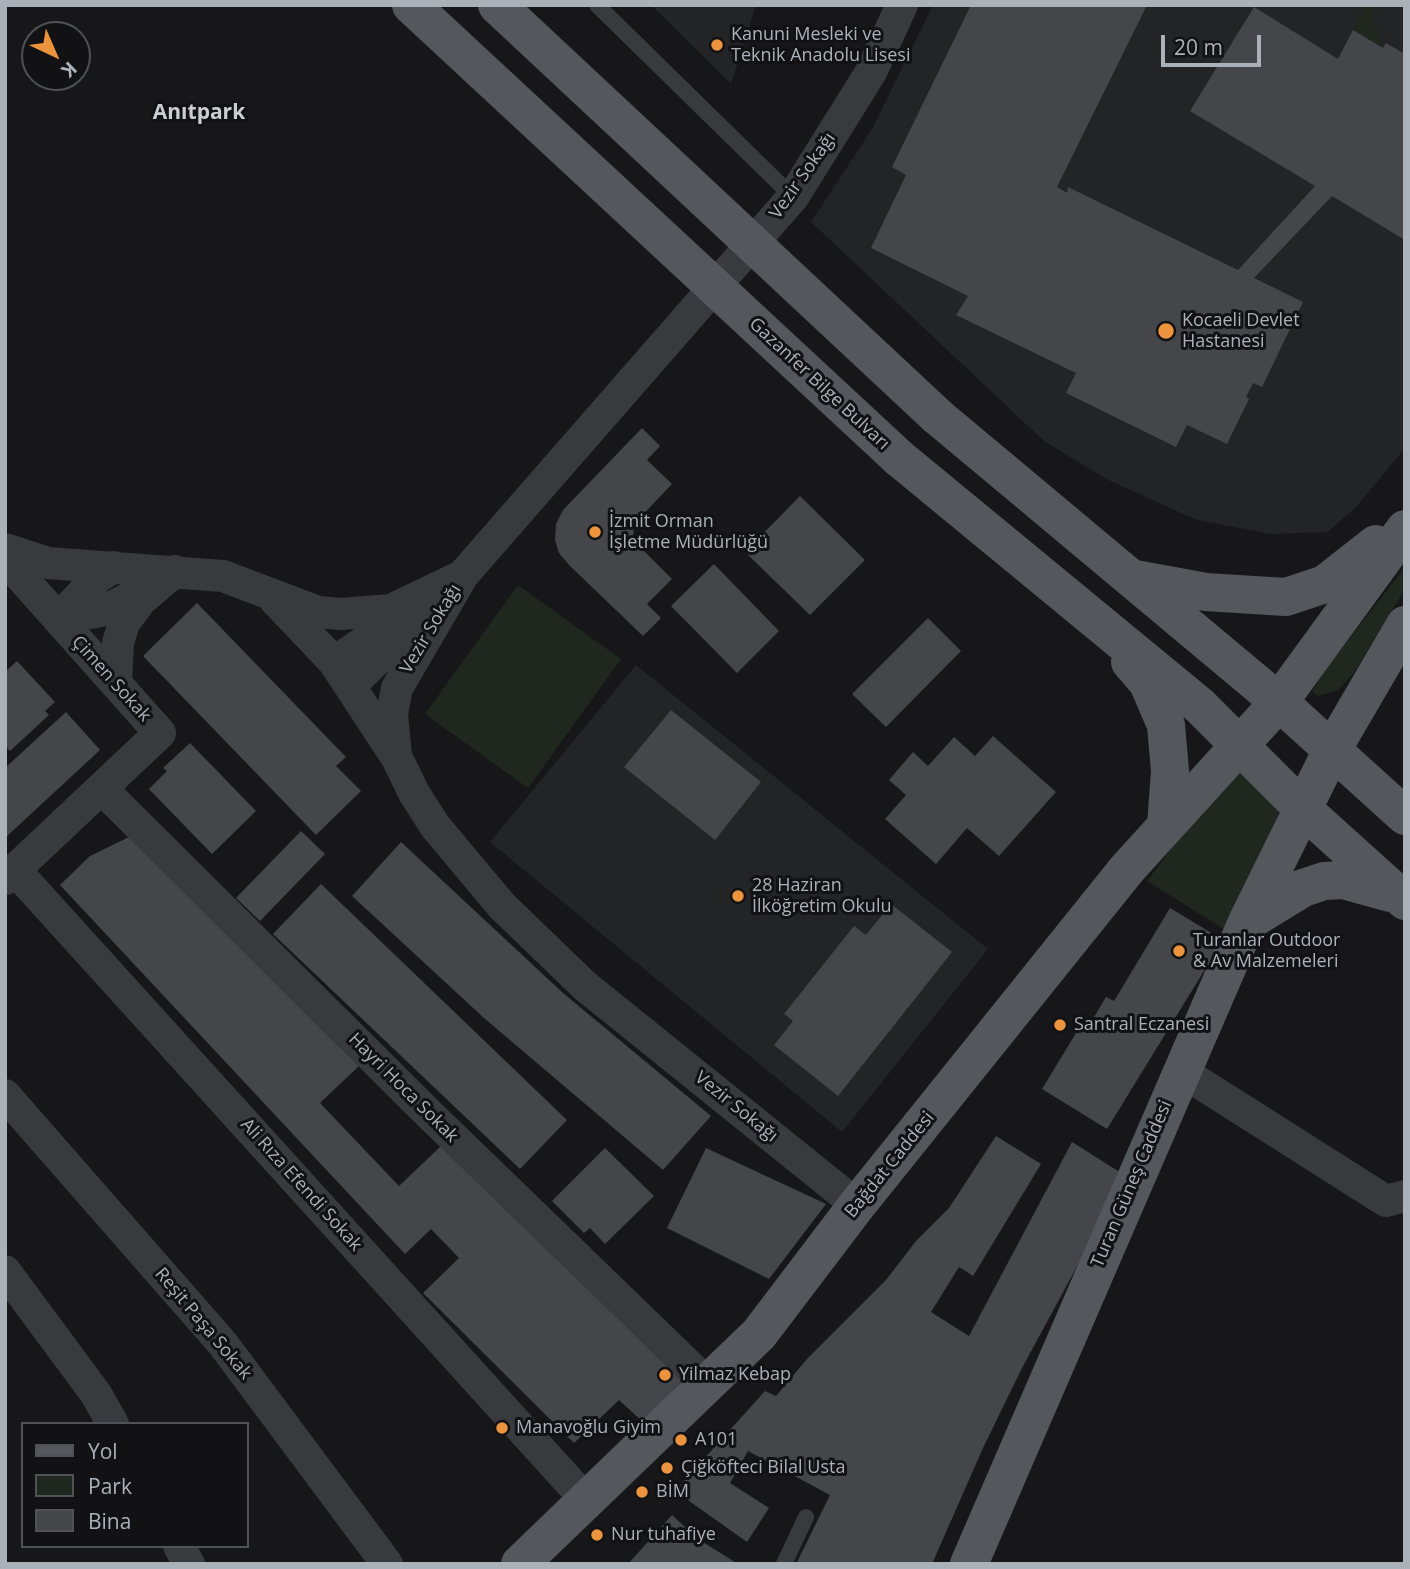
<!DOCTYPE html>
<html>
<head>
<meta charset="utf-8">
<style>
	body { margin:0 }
	#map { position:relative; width:1410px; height:1569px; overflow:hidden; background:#171719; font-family:"Open Sans",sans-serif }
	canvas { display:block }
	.frame { position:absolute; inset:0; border:7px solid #aab1b8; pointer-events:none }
	.legend { position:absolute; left:21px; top:1422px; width:228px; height:126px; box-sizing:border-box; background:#121214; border:2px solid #4f5256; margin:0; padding:9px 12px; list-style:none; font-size:21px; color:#aab1b8 }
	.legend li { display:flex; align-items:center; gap:14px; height:35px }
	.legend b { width:35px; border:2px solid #4f5256 }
	.north { position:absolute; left:21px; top:21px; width:70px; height:70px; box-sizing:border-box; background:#121214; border:2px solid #4f5256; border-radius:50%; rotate:136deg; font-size:19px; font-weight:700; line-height:28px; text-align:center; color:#aab1b8 }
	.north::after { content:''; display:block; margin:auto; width:24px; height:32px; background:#eb933d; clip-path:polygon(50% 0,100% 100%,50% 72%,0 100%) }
	.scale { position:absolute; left:1161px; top:35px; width:100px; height:32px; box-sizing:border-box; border:4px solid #aab1b8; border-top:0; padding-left:9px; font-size:21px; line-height:24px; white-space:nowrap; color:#aab1b8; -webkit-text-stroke:5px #121214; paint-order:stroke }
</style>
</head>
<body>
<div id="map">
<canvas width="1410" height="1569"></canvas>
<div class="frame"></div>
<ul class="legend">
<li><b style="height:9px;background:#54585d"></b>Yol</li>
<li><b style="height:19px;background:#1f271f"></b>Park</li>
<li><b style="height:19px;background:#444649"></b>Bina</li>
</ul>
<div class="north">K</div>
<div class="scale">20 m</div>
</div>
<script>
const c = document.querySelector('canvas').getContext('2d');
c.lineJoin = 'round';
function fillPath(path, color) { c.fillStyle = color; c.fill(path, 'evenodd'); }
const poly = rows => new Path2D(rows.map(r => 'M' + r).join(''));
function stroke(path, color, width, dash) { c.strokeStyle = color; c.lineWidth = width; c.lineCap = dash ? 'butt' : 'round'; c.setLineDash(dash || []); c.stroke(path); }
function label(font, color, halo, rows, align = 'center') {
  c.font = font + ' "Open Sans",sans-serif'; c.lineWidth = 6; c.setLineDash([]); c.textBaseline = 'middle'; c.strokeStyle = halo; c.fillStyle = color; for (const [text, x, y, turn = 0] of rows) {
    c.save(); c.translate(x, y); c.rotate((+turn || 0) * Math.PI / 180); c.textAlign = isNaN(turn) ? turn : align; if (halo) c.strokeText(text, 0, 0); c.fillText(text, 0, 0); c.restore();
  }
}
const built = poly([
	[651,5,756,5,731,84],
	[933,5,1405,5,1405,448,1356,507,1328,532,1271,534,1197,520,1106,479,1044,441,811,222,872,129],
	[636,665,988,949,842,1132,490,842]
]);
const green = poly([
	[1365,5,1376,5,1374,19,1383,48,1353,30],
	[1405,567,1405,589,1354,673,1338,690,1319,696,1312,692,1325,670],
	[518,585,621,659,528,788,425,714],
	[1242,774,1279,809,1272,837,1227,931,1147,881,1216,790,1231,776]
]);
const building = poly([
	[971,5,1147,5,1057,187,1067,193,1068,187,1238,270,1315,186,1190,111,1254,7,1338,59,1353,30,1383,48,1386,43,1405,54,1405,240,1332,196,1254,278,1303,302,1262,387,1253,383,1246,397,1249,399,1227,444,1187,425,1176,447,1066,393,1076,373,956,315,968,296,871,248,906,175,892,167],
	[642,428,660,446,647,460,672,484,634,524,633,540,672,579,647,604,661,618,643,636,569,565,559,553,555,540,556,524,563,510],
	[800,496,865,560,810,615,745,552],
	[714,564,779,631,737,673,671,606],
	[197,603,346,757,336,766,361,791,316,835,143,656],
	[928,618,961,651,886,727,852,694],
	[17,661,55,702,45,711,49,715,10,751,5,746,5,672],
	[671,710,761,782,715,840,624,767],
	[66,712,100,750,5,838,5,768],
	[993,736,1056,792,999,856,967,828,936,864,885,819,906,795,889,780,913,752,928,766,954,737,975,756],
	[190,743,256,811,212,854,149,789,167,771,163,768],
	[301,831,325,854,260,921,236,898],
	[129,837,360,1065,320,1103,399,1186,442,1145,682,1381,643,1422,619,1400,574,1443,423,1293,459,1258,431,1229,405,1254,60,885,90,856],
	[401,842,563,993,711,1116,663,1170,484,1018,352,896],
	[321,884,567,1120,520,1169,273,934],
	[891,904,952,952,838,1096,774,1045,793,1021,784,1014,854,926,866,935],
	[1170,908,1223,940,1107,1129,1042,1089,1082,1023,1088,1027,1106,997,1114,1001],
	[996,1136,1041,1164,973,1276,959,1267,931,1312,969,1336,1072,1142,1126,1176,1022,1368,983,1448,932,1564,796,1564,830,1495,748,1451,730,1483,769,1508,747,1542,675,1491,765,1391,776,1396,807,1359,886,1280,916,1241,949,1208],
	[605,1148,654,1196,605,1244,590,1228,584,1233,552,1201],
	[706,1148,826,1204,769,1279,667,1228],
	[672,1515,698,1539,738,1564,628,1564]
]);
const lane = poly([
	[597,5,793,197],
	[784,1564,806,1517]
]);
const street = poly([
	[5,549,48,563,223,576,318,612,341,614,391,610,462,576],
	[5,559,160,733,5,879],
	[275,600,334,662,393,752],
	[58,619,106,610,145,590],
	[58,619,98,577,114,567],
	[334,662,398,619],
	[116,683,118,643,124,623,141,600,175,571],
	[351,685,430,608],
	[102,789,428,1113,708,1384],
	[15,870,586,1500],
	[1181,1071,1386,1201,1405,1196],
	[5,1095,223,1344,387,1564],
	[857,1205,585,986,502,906,435,826,414,793,396,756,392,714,397,688,463,575,793,197,871,72,902,5],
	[5,1271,96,1394,113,1424],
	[179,1546,189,1564]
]);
const primary = poly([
	[937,416,1279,702,1405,816],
	[899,458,1200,706,1303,809,1405,901],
	[1135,579,1206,592,1286,597,1325,584,1376,544],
	[1130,662,1148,683,1166,725,1170,771,1166,826],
	[1249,921,1303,888,1324,881,1343,880,1390,893],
	[520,1564,759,1334,857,1205,1127,869,1279,702,1405,529],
	[969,1564,1247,922,1332,750,1405,625]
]);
const primaryBridge = poly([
	[411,5,899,458],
	[497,5,937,416]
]);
const markers = [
	[717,45,7,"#eb933d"],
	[1166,331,9,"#eb933d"],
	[595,532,7,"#eb933d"],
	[738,896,7,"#eb933d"],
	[1179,951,7,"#eb933d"],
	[1060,1025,7,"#eb933d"],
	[665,1375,7,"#eb933d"],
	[502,1428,7,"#eb933d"],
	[681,1440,7,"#eb933d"],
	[667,1468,7,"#eb933d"],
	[642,1492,7,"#eb933d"],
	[597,1535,7,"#eb933d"]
];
const poiNames = [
	["Kanuni Mesleki ve",731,35],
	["Teknik Anadolu Lisesi",731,56],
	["Kocaeli Devlet",1182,321],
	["Hastanesi",1182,342],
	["İzmit Orman",609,522],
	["İşletme Müdürlüğü",609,543],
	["28 Haziran",752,886],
	["İlköğretim Okulu",752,907],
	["Turanlar Outdoor",1193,941],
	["& Av Malzemeleri",1193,962],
	["Santral Eczanesi",1074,1025],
	["Yilmaz Kebap",679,1375],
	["Manavoğlu Giyim",516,1428],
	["A101",695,1440],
	["Çiğköfteci Bilal Usta",681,1468],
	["BİM",656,1492],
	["Nur tuhafiye",611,1535]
];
const streetNames = [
	["Vezir Sokağı",803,176,-55],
	["Gazanfer Bilge Bulvarı",819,384,43],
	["Vezir Sokağı",431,629,-59],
	["Çimen Sokak",111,679,48],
	["Hayri Hoca Sokak",403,1088,45],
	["Vezir Sokağı",736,1107,39],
	["Bağdat Caddesi",890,1165,-51],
	["Turan Güneş Caddesi",1132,1184,-67],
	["Ali Rıza Efendi Sokak",301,1185,48],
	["Reşit Paşa Sokak",203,1324,50]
];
const quarterNames = [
	["Anıtpark",199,113]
];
fillPath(built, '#232426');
fillPath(green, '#1f271f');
fillPath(building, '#444649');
stroke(lane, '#383a3e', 16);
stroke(street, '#383a3e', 32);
stroke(primary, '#54585d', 38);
stroke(primaryBridge, '#54585d', 38);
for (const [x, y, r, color] of markers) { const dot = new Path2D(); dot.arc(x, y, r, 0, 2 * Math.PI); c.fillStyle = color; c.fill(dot); stroke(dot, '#121214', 2.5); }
label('18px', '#aab1b8', '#121214', poiNames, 'left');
label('18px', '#aab1b8', '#121214', streetNames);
label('bold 21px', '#cbcfd4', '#121214', quarterNames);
</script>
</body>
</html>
